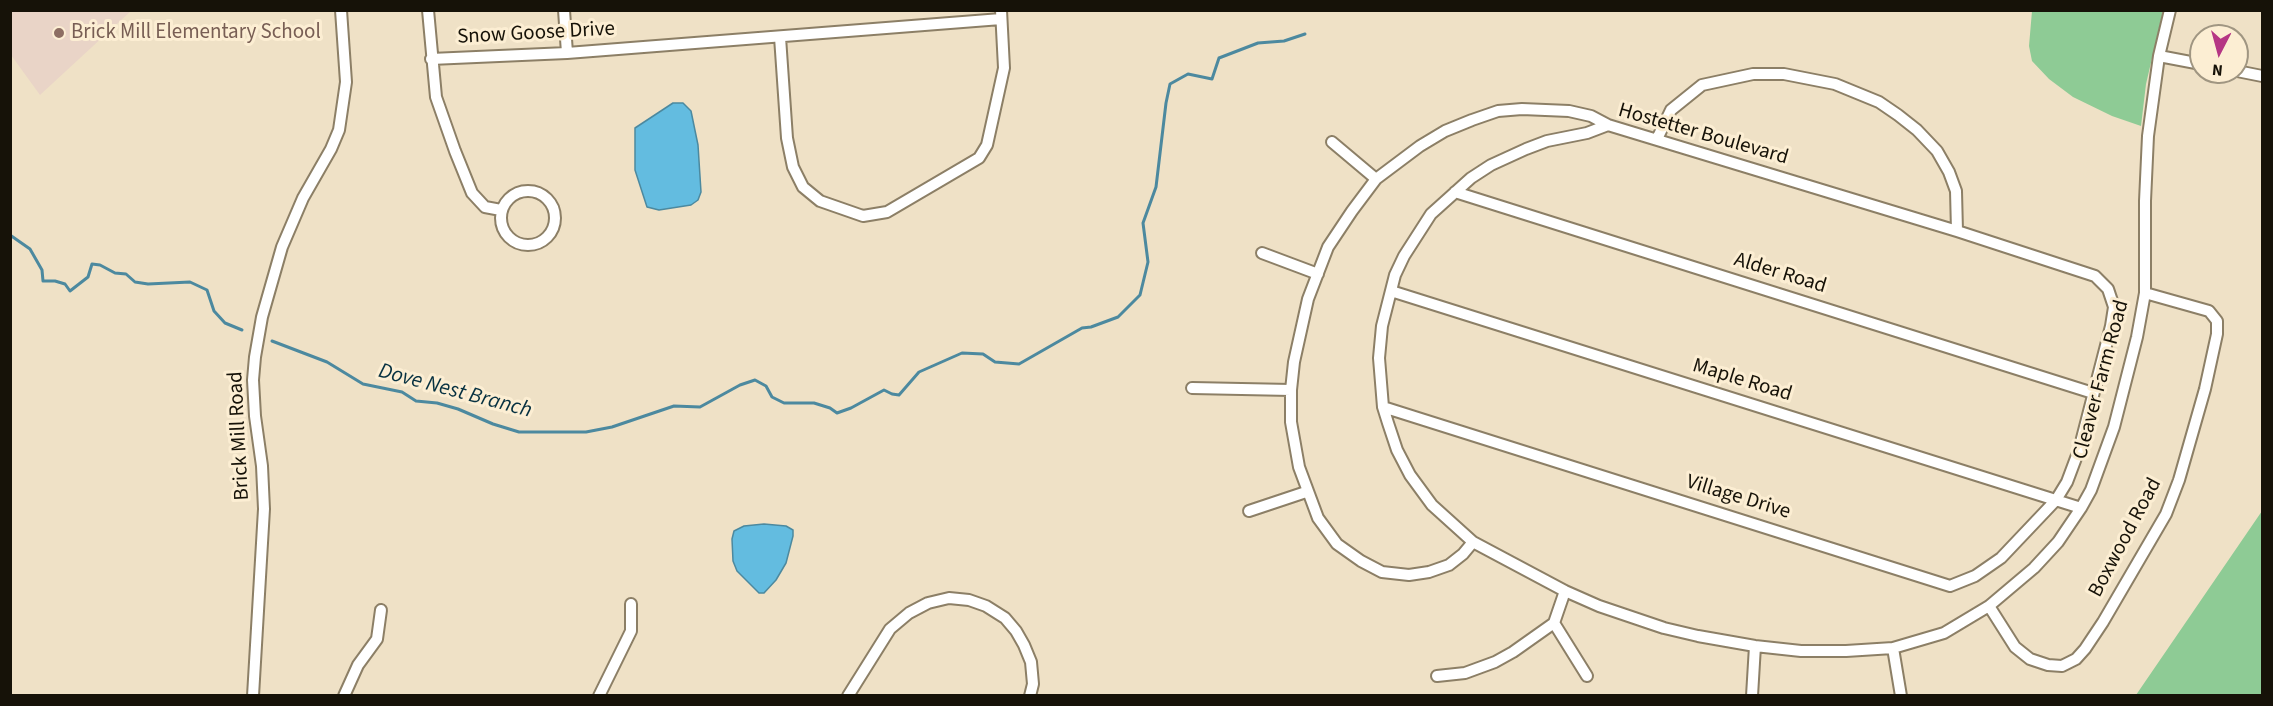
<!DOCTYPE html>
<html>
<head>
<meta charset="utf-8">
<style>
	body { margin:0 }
	#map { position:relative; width:2273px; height:706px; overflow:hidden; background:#efe1c6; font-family:"Source Sans 3",sans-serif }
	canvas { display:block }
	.frame { position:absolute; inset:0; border:12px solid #161208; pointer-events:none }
	.north { position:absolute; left:2189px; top:24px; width:60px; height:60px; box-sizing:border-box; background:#fceed3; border:2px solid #a09682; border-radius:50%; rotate:186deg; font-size:16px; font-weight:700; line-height:24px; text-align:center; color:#161208 }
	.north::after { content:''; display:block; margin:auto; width:21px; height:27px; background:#b53684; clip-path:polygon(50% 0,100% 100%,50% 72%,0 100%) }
</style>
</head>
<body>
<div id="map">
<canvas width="2273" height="706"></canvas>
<div class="frame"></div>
<div class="north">N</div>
</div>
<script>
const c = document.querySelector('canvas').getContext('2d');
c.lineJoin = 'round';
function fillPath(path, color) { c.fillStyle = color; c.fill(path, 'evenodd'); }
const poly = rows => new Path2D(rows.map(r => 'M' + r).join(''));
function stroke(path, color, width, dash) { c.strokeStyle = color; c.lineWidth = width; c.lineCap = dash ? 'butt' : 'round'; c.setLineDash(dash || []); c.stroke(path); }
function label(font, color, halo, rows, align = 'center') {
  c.font = font + ' "Source Sans 3",sans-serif'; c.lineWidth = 6; c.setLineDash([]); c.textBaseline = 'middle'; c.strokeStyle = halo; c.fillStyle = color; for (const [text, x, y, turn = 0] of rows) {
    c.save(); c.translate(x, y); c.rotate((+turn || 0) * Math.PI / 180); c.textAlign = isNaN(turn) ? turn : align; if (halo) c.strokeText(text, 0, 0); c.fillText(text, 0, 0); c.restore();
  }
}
const education = poly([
	[10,11,11,10,131,11,40,95,11,55]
]);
const green = poly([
	[2032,11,2163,11,2146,84,2141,126,2112,116,2073,97,2049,79,2032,61,2029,46],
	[2262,511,2262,695,2136,695]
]);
const water = poly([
	[673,103,683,103,691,111,698,145,701,192,698,200,691,205,659,210,647,207,635,170,635,128,673,103],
	[764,524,786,526,793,530,793,536,786,563,776,580,764,593,759,593,737,571,733,561,732,539,734,531,744,526,764,524]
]);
const stream = poly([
	[10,235,30,249,42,270,43,281,55,281,65,284,70,291,88,277,92,264,100,265,115,273,126,274,135,282,148,284,190,282,207,290,214,311,225,323,242,330],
	[272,341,327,362,363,384,402,392,416,401,437,403,458,409,493,424,519,432,586,432,612,427,674,406,700,407,740,385,755,380,766,386,772,397,784,403,814,403,830,408,837,413,851,408,884,390,892,394,899,395,919,372,962,353,983,354,995,362,1019,364,1082,328,1091,327,1118,317,1140,295,1148,262,1143,223,1156,187,1166,103,1170,84,1188,74,1212,79,1219,58,1258,43,1284,41,1305,34]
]);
const minor = poly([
	[428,10,436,97,455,151,472,193,485,207,501,210],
	[564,10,567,53],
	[780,37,787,138,793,167,803,187,820,201,863,216,887,212,979,158,987,145,1004,68,1001,10],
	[2159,56,2201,64],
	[431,59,567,53,1001,19],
	[2237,71,2262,76],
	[1657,139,1671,110,1702,85,1753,74,1784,74,1835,84,1879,102,1898,115,1917,130,1937,151,1949,172,1956,191,1957,231],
	[1332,142,1376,179],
	'501 218a27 27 0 1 1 54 0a27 27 0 1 1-54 0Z',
	[1455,192,2093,393],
	[1262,253,1318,274],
	[1391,291,2081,508],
	[1192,388,1291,390],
	[1383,407,1950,586,1975,576,2001,558,2056,500,2067,482,2079,450,2111,326,2114,307,2108,289,2095,276,1957,231,1608,125,1587,133,1547,141,1526,149,1491,165,1471,178,1431,214,1404,256,1395,275,1382,326,1379,358,1383,407,1388,423,1397,450,1410,475,1432,505,1473,542,1565,591,1599,606,1664,628,1698,636,1755,646,1801,651,1846,651,1893,648,1944,633,1989,606,2034,568,2058,542,2081,508,2091,490,2114,427,2137,337,2145,293,2145,201,2148,136,2159,56,2170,10],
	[1249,511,1306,492],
	[1473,542,1463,554,1449,565,1429,572,1409,575,1382,572,1361,561,1337,544,1318,518,1299,467,1291,422,1291,390,1294,362,1308,299,1328,247,1352,211,1376,179,1420,146,1445,131,1472,120,1498,111,1522,109,1569,111,1591,116,1608,125],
	[1989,606,2015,647,2030,659,2048,665,2062,666,2076,659,2085,649,2103,622,2166,514,2179,480,2205,389,2217,334,2217,321,2209,311,2145,293],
	[1554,623,1587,676],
	[1893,648,1901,696],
	[1437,676,1465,673,1495,662,1513,652,1554,623,1565,591],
	[253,696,264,509,262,466,255,416,253,380,255,357,262,317,282,247,303,198,331,149,339,130,346,82,341,10],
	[344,696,358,665,377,639,381,610],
	[599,696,631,631,631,604],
	[848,696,890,629,909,613,928,603,949,598,969,600,986,606,1005,618,1016,631,1024,645,1031,662,1033,684,1030,696],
	[1752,696,1755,646]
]);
const markers = [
	[59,33,6,"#8d6e63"]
];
const educationNames = [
	["Brick Mill Elementary School",71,33]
];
const streetNames = [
	["Snow Goose Drive",536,34,-3],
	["Hostetter Boulevard",1703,135,16],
	["Alder Road",1780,274,17],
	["Cleaver Farm Road",2102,380,-75],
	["Maple Road",1742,381,17],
	["Brick Mill Road",240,436,-93],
	["Village Drive",1738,498,17],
	["Boxwood Road",2126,538,-62]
];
const waterNames = [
	["Dove Nest Branch",455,392,15]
];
fillPath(education, '#e9d4c7');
fillPath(green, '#8ecb95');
fillPath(water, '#63bce0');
stroke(water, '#4c899f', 1.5);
stroke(stream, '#4c899f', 3);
stroke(minor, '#8c7f66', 14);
stroke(minor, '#fff', 10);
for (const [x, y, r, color] of markers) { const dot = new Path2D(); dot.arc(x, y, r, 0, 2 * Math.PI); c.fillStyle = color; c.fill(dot); stroke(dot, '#fceed3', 2); }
label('21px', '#785e54', '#fceed3', educationNames, 'left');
label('21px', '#161208', '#fceed3', streetNames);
label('italic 22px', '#073141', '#fceed3', waterNames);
</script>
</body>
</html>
